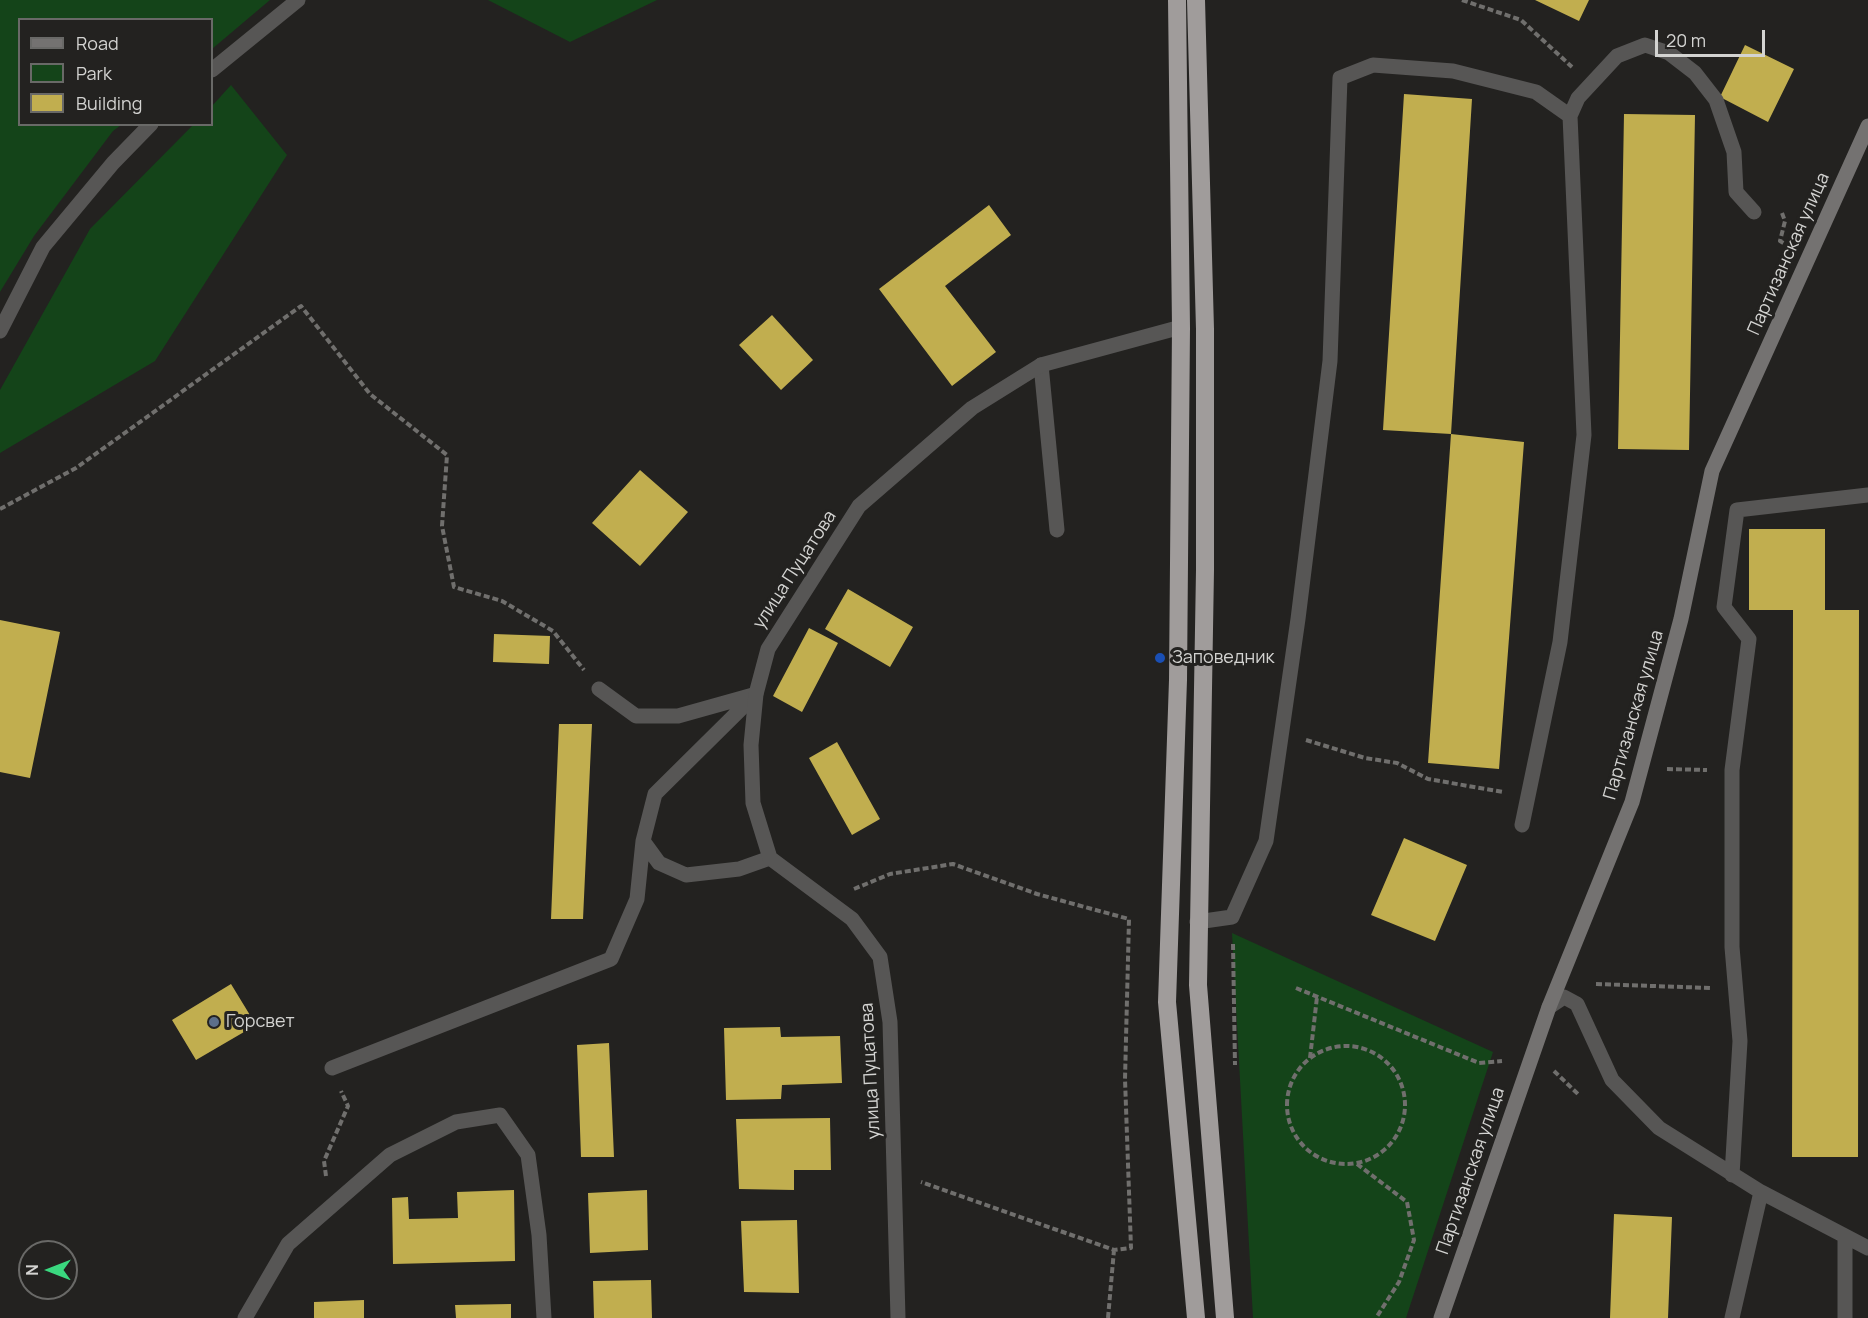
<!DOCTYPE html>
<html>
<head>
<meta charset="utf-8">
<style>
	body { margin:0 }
	#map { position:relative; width:1868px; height:1318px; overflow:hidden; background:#232220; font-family:Manrope,sans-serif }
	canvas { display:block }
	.legend { position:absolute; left:18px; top:18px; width:195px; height:108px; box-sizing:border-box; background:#232220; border:2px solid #696967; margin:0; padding:8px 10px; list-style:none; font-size:18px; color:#d3d3d1 }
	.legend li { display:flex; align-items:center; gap:12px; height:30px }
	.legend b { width:30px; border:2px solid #696967 }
	.north { position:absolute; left:18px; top:1240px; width:60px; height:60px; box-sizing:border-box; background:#232220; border:2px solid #696967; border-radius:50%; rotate:270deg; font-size:16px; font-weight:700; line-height:24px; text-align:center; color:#d3d3d1 }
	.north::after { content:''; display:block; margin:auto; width:21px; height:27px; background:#3ad87f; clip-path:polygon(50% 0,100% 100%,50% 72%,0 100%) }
	.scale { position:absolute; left:1655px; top:30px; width:110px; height:27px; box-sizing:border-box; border:3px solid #d3d3d1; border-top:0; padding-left:8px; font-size:18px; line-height:21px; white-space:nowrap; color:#d3d3d1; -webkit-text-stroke:4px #232220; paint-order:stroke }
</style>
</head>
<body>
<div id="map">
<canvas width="1868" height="1318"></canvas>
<ul class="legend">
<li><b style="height:8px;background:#747271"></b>Road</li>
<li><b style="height:16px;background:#144419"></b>Park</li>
<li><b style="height:16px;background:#c1ae4f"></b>Building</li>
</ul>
<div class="north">N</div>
<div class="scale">20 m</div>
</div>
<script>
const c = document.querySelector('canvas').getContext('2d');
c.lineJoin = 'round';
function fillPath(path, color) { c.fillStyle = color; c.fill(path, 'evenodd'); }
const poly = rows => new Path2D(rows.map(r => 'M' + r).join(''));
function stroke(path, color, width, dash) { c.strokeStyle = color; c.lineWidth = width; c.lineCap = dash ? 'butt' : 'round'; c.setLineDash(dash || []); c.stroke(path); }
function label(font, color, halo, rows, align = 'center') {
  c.font = font + ' Manrope,sans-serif'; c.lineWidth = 6; c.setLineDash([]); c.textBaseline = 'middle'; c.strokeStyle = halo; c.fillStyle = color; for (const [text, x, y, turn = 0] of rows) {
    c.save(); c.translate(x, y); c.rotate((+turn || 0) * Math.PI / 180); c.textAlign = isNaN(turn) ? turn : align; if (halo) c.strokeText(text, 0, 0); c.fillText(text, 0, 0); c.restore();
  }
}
const green = poly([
	[0,0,270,0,212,49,212,20,20,20,20,124,121,125,113,131,34,236,0,292],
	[488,0,657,0,570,42],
	[231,85,287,155,155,361,0,453,0,390,90,229,193,125,212,124,212,106],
	[1232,933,1493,1052,1406,1318,1253,1318]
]);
const building = poly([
	[1535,0,1589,0,1579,21],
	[1745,45,1794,69,1768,122,1720,97],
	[1404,94,1472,99,1451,434,1524,442,1499,769,1428,763,1451,434,1383,430],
	[1624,114,1695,115,1689,450,1618,449],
	[989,205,1011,235,945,286,996,352,952,386,879,289],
	[772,315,813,360,781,390,739,345],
	[640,470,688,512,640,566,592,523],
	[1749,529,1825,529,1825,610,1859,610,1858,1157,1792,1157,1793,610,1749,610],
	[848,589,913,627,890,667,825,629],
	[0,620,60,632,30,778,0,772],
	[809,628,838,643,802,712,773,696],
	[494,634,550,636,549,664,493,662],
	[559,724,592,724,583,919,551,919],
	[837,742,880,819,852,835,809,758],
	[1404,838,1467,865,1435,941,1371,915],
	[231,984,256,1025,196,1060,172,1020],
	[780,1027,781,1037,840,1036,842,1083,782,1085,781,1099,726,1100,724,1028],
	[609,1043,614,1157,581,1157,577,1045],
	[830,1118,831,1170,794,1170,794,1190,739,1189,736,1119],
	[514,1190,515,1261,393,1264,392,1198,408,1197,409,1219,458,1218,457,1192],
	[647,1190,648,1250,590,1253,588,1193],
	[1614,1214,1672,1217,1668,1318,1610,1318],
	[797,1220,799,1293,744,1292,741,1221],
	[651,1280,652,1318,594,1318,593,1281],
	[364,1300,364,1318,314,1318,314,1302],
	[511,1304,511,1318,456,1318,455,1305]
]);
const path = poly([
	[1462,0,1521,20,1572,67],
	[1782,213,1785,221,1780,241,1787,245],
	[0,509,76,468,301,306,370,394,447,455,442,526,454,587,502,601,553,631,584,670],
	[1306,740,1365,758,1397,763,1428,779,1503,792],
	[1667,769,1707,770],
	[854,889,890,874,953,864,1037,894,1129,919,1125,1079,1131,1248,1114,1250,921,1182],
	[1233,944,1235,1065],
	[1596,984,1711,988],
	[1296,988,1479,1063,1502,1061],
	'1287 1105a59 59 0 1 1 118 0a59 59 0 1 1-118 0Z',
	[1310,1058,1317,997],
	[1554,1071,1578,1094],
	[1357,1164,1407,1202,1414,1240,1399,1282,1376,1318],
	[326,1176,324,1161,348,1106,341,1091],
	[1108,1318,1114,1250]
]);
const lane = poly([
	[212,70,298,0],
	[0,331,43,247,113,163,151,124],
	[1041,365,1057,530],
	[599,689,636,716,678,716,753,695],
	[1522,825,1560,642,1584,435,1570,116,1578,98,1617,56,1645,45,1669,53,1695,73,1716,100,1734,152,1736,192,1754,212],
	[643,841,659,863,686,875,739,869,770,858],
	[1197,922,1232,917,1266,841,1298,619,1330,361,1340,78,1373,65,1453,71,1536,92,1570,116],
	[1549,1007,1564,997,1577,1004,1612,1080,1659,1128,1761,1192,1868,1248],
	[332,1068,611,959,637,899,643,841,655,794,756,694],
	[1732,1175,1740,1041,1732,947,1732,770,1749,639,1724,607,1737,510,1868,495],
	[1732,1318,1761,1192],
	[1845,1318,1845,1236]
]);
const street = poly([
	[245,1318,288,1244,390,1155,456,1122,500,1115,528,1155,539,1235,544,1318],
	[898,1318,890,1022,880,957,852,919,770,858,753,803,751,745,756,694,768,649,859,506,972,408,1041,365,1181,327]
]);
const secondary = poly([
	[1441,1318,1549,1007,1632,802,1681,619,1712,471,1868,126]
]);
const highway = poly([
	[1177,0,1181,327,1178,680,1167,1002,1196,1318],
	[1196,0,1205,329,1205,570,1198,985,1225,1318]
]);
const markers = [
	[1160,658,6,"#1a4fb4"],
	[214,1022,6,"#5c6f8a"]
];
const streetNames = [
	["Партизанская улица",1789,254,-66],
	["улица Пуцатова",795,570,-57],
	["Партизанская улица",1634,715,-74],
	["улица Пуцатова",871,1071,-93],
	["Партизанская улица",1471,1171,-71]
];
const poiNames = [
	["Заповедник",1172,658],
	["Горсвет",226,1022]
];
fillPath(green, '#144419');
fillPath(building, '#c1ae4f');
stroke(path, '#706f6d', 4, [6, 3]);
stroke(lane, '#575655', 15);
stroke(street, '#575655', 15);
stroke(secondary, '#747271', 15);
stroke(highway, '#a09c9b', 18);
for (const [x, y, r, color] of markers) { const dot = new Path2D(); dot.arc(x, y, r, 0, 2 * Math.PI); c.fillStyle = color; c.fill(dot); stroke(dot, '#232220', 2); }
label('18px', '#d3d3d1', '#232220', streetNames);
label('18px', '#d3d3d1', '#232220', poiNames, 'left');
</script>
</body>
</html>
